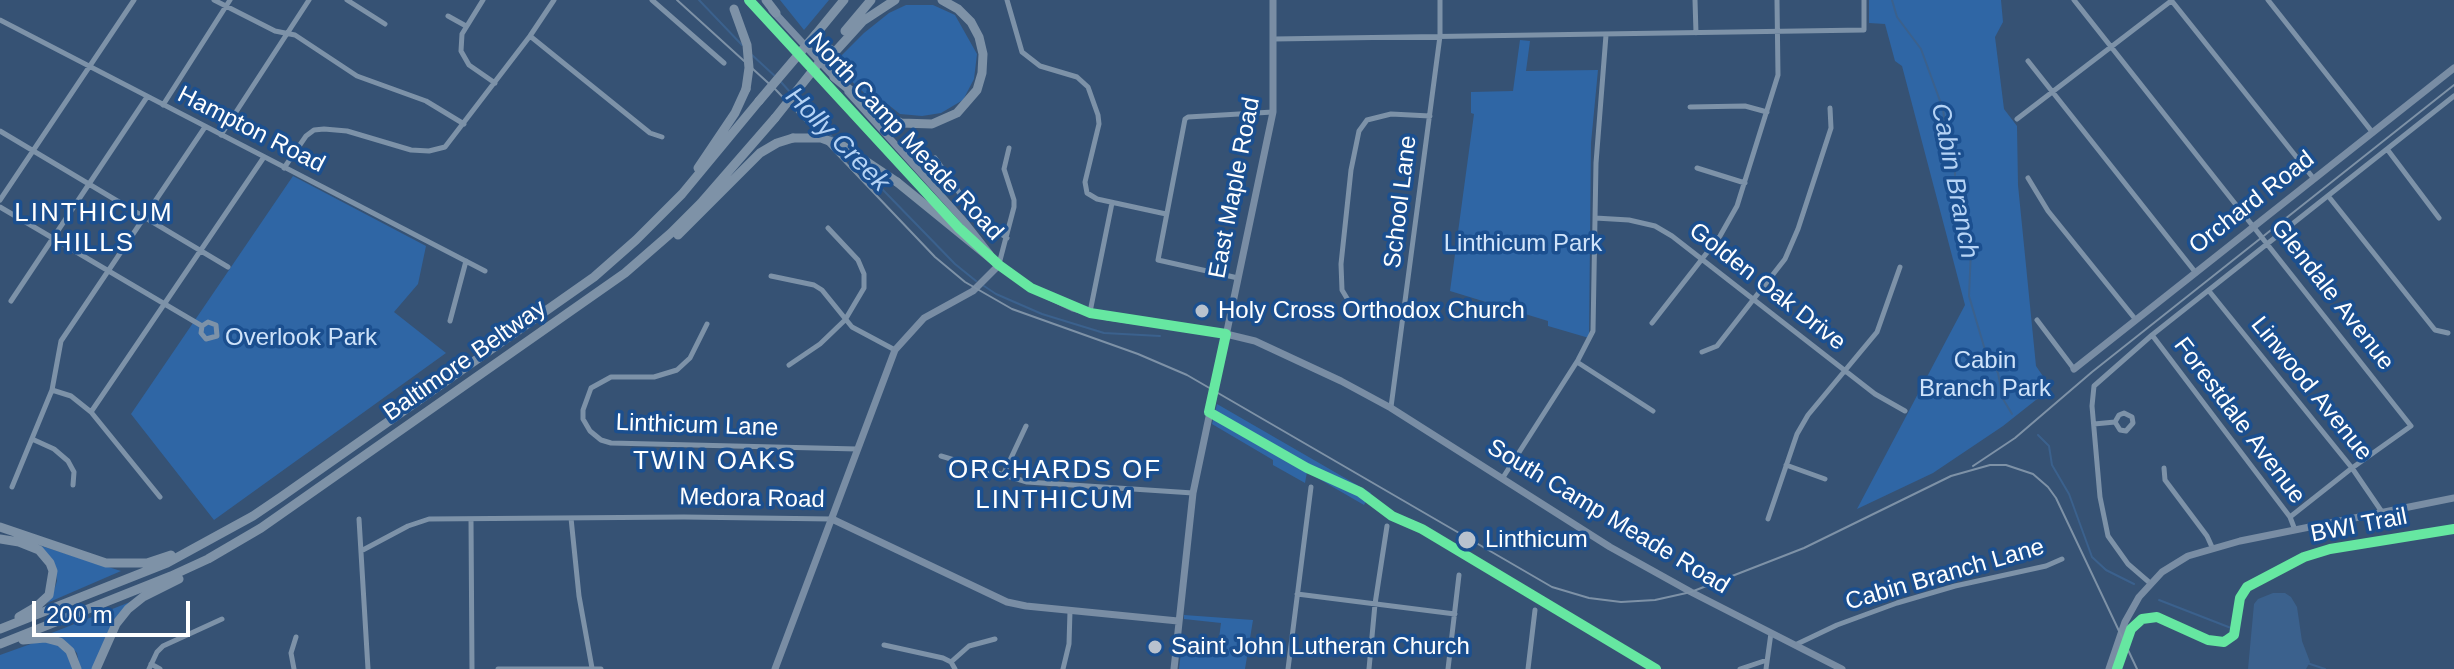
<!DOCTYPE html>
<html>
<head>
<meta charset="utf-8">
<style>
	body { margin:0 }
	#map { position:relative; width:2454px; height:669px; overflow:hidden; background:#365274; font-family:Helvetica,sans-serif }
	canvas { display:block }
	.scale { position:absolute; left:32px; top:601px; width:158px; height:36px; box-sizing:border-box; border:4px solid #fff; border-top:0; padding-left:10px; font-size:24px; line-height:28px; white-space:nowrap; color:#fff; -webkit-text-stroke:6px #1b4f8f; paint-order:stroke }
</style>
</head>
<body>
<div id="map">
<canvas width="2454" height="669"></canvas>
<div class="scale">200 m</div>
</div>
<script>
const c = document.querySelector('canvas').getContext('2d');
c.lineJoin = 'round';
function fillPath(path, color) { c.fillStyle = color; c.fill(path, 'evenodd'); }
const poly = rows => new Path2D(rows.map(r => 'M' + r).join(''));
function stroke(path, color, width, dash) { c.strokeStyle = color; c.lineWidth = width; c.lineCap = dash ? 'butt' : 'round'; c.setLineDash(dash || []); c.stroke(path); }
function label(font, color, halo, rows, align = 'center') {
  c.font = font + ' Helvetica,sans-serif'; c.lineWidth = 7; c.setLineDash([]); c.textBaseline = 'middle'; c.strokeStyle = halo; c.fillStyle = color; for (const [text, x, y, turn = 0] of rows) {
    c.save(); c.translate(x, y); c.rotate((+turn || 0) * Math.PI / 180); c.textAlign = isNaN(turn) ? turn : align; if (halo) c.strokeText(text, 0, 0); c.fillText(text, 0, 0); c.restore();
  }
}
const green = poly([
	[780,0,829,0,804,30],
	[1869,0,2001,0,2003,22,1995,37,2004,109,2017,126,2018,185,2036,366,2051,388,2003,426,1933,473,1857,509,1965,305,1902,66,1895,61,1885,24,1869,23],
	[906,5,933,5,955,15,977,54,974,79,963,100,941,113,922,116,900,114,886,103,874,102,833,64,864,33,889,13],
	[1520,40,1530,41,1526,71,1598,70,1591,143,1589,338,1548,326,1548,321,1450,291,1474,114,1471,113,1471,92,1513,91],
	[293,176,426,246,418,284,394,312,446,353,214,520,131,414],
	[1217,404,1371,493,1364,505,1307,472,1305,483,1273,465,1273,460,1212,424],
	[38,545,121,571,47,603,52,597,57,581,55,564],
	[130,602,93,669,80,669,77,653,69,645,49,634],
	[1184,615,1253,620,1245,669,1179,669,1181,652,1217,654,1221,623,1184,619],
	[39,641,56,644,68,654,73,669,0,669,0,655]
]);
const water = poly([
	[2273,593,2285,593,2291,597,2297,607,2302,641,2310,662,2306,669,2248,669,2254,604,2258,599]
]);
const stream = poly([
	[699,0,742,45],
	[1892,0,1897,17,1921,49,1943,109,1949,155,1955,172,1955,201,1971,249,1969,296,1985,350,1998,373,2003,399,2012,414],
	[752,55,777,78],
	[781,82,790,92],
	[795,97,834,139],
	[849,155,955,264,976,281],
	[984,286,996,294,1042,314,1104,333,1160,336],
	[2038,435,2049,446,2052,465,2069,494,2092,557,2106,570,2134,584],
	[2159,600,2231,628],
	[2307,663,2325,669]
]);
const street = poly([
	[214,0,275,31,295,35,357,76,426,101,464,124],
	[347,0,385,24],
	[483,0,462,34,461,51,469,65,495,83],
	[652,0,724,63],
	[1007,0,1022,52,1040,66,1077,77,1088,87,1098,115,1099,124,1085,182,1087,193,1097,199,1166,214],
	[1695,0,1696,33],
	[2074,0,2411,426,2352,468,2290,517],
	[2171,0,2314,179],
	[2268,0,2373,133],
	[448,16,466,26],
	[0,20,485,271],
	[530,36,650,133,662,137],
	[1274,39,1864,30,1864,0],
	[2028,61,2196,273],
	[163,105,230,0],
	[1690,107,1745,106,1767,112],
	[2017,119,2171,1],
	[0,131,228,267],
	[221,135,309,0],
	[2387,149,2439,218],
	[935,158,977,218,1007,238],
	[284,168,306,136,314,130,324,129,347,131,411,150,429,151,445,147,530,36,554,0],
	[1697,168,1745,183],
	[2028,178,2048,211,2136,320],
	[2329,197,2435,330,2448,333],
	[0,200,134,0],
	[0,207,202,326,201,333,206,339,217,336,216,325,208,322,202,326],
	[1595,218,1629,220,1655,226,1672,236,1875,394,1905,411],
	[999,264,1014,207,1014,200,1004,169,1009,148],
	[771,276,814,285,822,290,852,327,895,350],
	[1238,278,1158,260,1185,119,1188,117,1273,112],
	[2209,291,2352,468,2382,512],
	[11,301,147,97],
	[1406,310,1356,304,1348,300,1342,290,1341,264,1351,170,1359,131,1367,120,1391,114,1430,116],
	[1090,312,1112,203],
	[2037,320,2074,369],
	[450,321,466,261],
	[1652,323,1720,236,1737,206,1778,75,1777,0],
	[707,324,690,358,677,370,654,377,611,377,591,388,583,410,583,419,590,431,601,440,611,443,857,449],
	[2152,335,2290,517,2295,530],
	[1702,352,1717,346,1785,259,1798,229,1831,128,1830,108],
	[1577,362,1653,411],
	[789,365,820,344,845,320,864,288,864,274,858,260,828,228],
	[52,390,71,396,91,412,160,497],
	[1391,407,1440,36,1440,0],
	[91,412,264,157],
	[2094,424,2115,422,2120,430,2126,431,2133,423,2132,417,2124,413,2119,415,2115,422],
	[32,439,54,449,68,461,74,472,73,485],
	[941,456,1027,482,1193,493],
	[1786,465,1825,479],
	[2164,468,2165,480,2207,536,2212,547],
	[1003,475,1026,426],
	[1502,479,1578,360,1593,331,1596,163,1606,35],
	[12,487,52,390,61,341,205,127],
	[571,518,579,596,592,668],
	[359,519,368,669],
	[471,519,472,669],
	[1768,519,1797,434,1808,415,1877,332,1900,267],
	[361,551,408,526,429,519,684,517,832,519],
	[2150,583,2128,564,2108,536,2100,497,2092,406,2094,386,2152,335,2454,96],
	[1297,594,1455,614],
	[884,645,943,658,951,662,955,669],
	[1795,645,1837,625,1897,603,1955,586,2046,566,2062,559],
	[951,662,969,646,995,639],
	[151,664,160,669],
	[149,669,157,652,163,646,222,619],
	[294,669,291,653,296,637],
	[498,669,601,669],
	[1063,669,1069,644,1070,611],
	[1288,669,1311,487],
	[1369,669,1375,604,1387,526],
	[1448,669,1459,575],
	[1528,669,1535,610],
	[1740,669,1767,660],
	[1766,669,1771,633]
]);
const secondary = poly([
	[749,0,960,229],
	[772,10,837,80],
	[848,92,964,221,990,254],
	[995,262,1031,288,1073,308,1108,317,1226,334,1255,341,1341,381,1391,408,1610,547,1691,592,1842,669],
	[2074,369,2454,68],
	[832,519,1007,602,1026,606,1178,621],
	[775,669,895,350,924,318,973,291,999,265],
	[1174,669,1193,493,1273,112,1273,0],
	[2109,669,2125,622,2139,597,2162,572,2188,556,2240,541,2454,498]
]);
const highway = poly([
	[766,0,776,13],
	[845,31,871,0],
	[816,34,844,0],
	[834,53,863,21,895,0],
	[834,77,873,109,901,123,932,124,957,113,977,90,982,73,983,54,979,37,971,22,958,9,942,0],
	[698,168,735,113,746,89],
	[897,182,999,265],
	[678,235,760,153,777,143,793,138],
	[0,527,106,563,147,563,171,555],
	[0,539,19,542,39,550,50,563,53,571,49,595,36,607,19,617],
	[0,629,167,563,253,516,281,497,594,277,636,240,682,194,759,101],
	[23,640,45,638,60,642,70,651,77,669],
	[0,644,171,576,208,559,261,528,625,273,671,233,701,203,775,118],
	[96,669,116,624,128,609,143,597,179,579]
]);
const tram = poly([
	[677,0,776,90,935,257,965,282,1012,309,1138,354,1187,375,1552,587,1589,598,1621,602,1655,600,1691,592,1804,548,1951,476,1990,465,2006,465,2033,474,2048,487,2056,498,2137,669],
	[1973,466,2015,438,2092,372,2454,85]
]);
const highwayBridge = poly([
	[734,9,747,45,749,68,746,89],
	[759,101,816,34],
	[775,118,830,49],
	[793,138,821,138,843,146,897,182]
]);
const cycleway = poly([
	[749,0,959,228,999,265,1031,288,1090,313,1226,334,1209,412,1307,468,1360,492,1392,516,1422,529,1656,669],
	[2117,669,2131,629,2142,619,2157,617,2208,640,2224,642,2234,635,2240,598,2247,587,2304,557,2330,549,2454,529]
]);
const markers = [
	[1202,311,8,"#b9c2ce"],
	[1467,540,10,"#b9c2ce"],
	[1155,647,8,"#b9c2ce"]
];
const streetNames = [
	["Hampton Road",251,130,27],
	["North Camp Meade Road",905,137,47],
	["East Maple Road",1235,188,-79],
	["School Lane",1401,202,-83],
	["Orchard Road",2252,203,-38],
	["Golden Oak Drive",1767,287,38],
	["Glendale Avenue",2332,295,52],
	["Baltimore Beltway",465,361,-35],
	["Linwood Avenue",2311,389,51],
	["Forestdale Avenue",2239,421,53],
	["Linthicum Lane",697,426,2],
	["Medora Road",752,499,1],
	["South Camp Meade Road",1608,517,31],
	["BWI Trail",2359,526,-11],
	["Cabin Branch Lane",1945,575,-16]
];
const parkNames = [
	["Linthicum Park",1523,244],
	["Overlook Park",301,338],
	["Cabin",1985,361],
	["Branch Park",1985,389]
];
const poiNames = [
	["Holy Cross Orthodox Church",1218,311],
	["Linthicum",1485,540],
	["Saint John Lutheran Church",1171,647]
];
const waterNames = [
	["Holly Creek",837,140,45],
	["Cabin Branch",1954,181,79]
];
const neighbourhoodNames = [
	["LINTHICUM",94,214],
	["HILLS",94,244],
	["TWIN OAKS",715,462],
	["ORCHARDS OF",1055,471],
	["LINTHICUM",1055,501]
];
fillPath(green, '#2f66a5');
fillPath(water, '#3b618d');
stroke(stream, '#3b618d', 2);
stroke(street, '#7d92a8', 5);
stroke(secondary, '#798da4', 7);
stroke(highway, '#7e92a7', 9);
stroke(tram, '#7e92a7', 2);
stroke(highwayBridge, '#7e92a7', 9);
stroke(cycleway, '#66e7a1', 10);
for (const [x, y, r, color] of markers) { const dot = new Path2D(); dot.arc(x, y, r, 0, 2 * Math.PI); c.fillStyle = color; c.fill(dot); stroke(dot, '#1b4f8f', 3); }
label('24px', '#fff', '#1b4f8f', streetNames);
label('24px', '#cfe3fa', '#1b4f8f', parkNames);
label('24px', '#fff', '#1b4f8f', poiNames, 'left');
label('italic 26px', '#b5d3f5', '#1b4f8f', waterNames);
c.letterSpacing = '2px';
label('26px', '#fff', '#1b4f8f', neighbourhoodNames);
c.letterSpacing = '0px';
</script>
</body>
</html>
